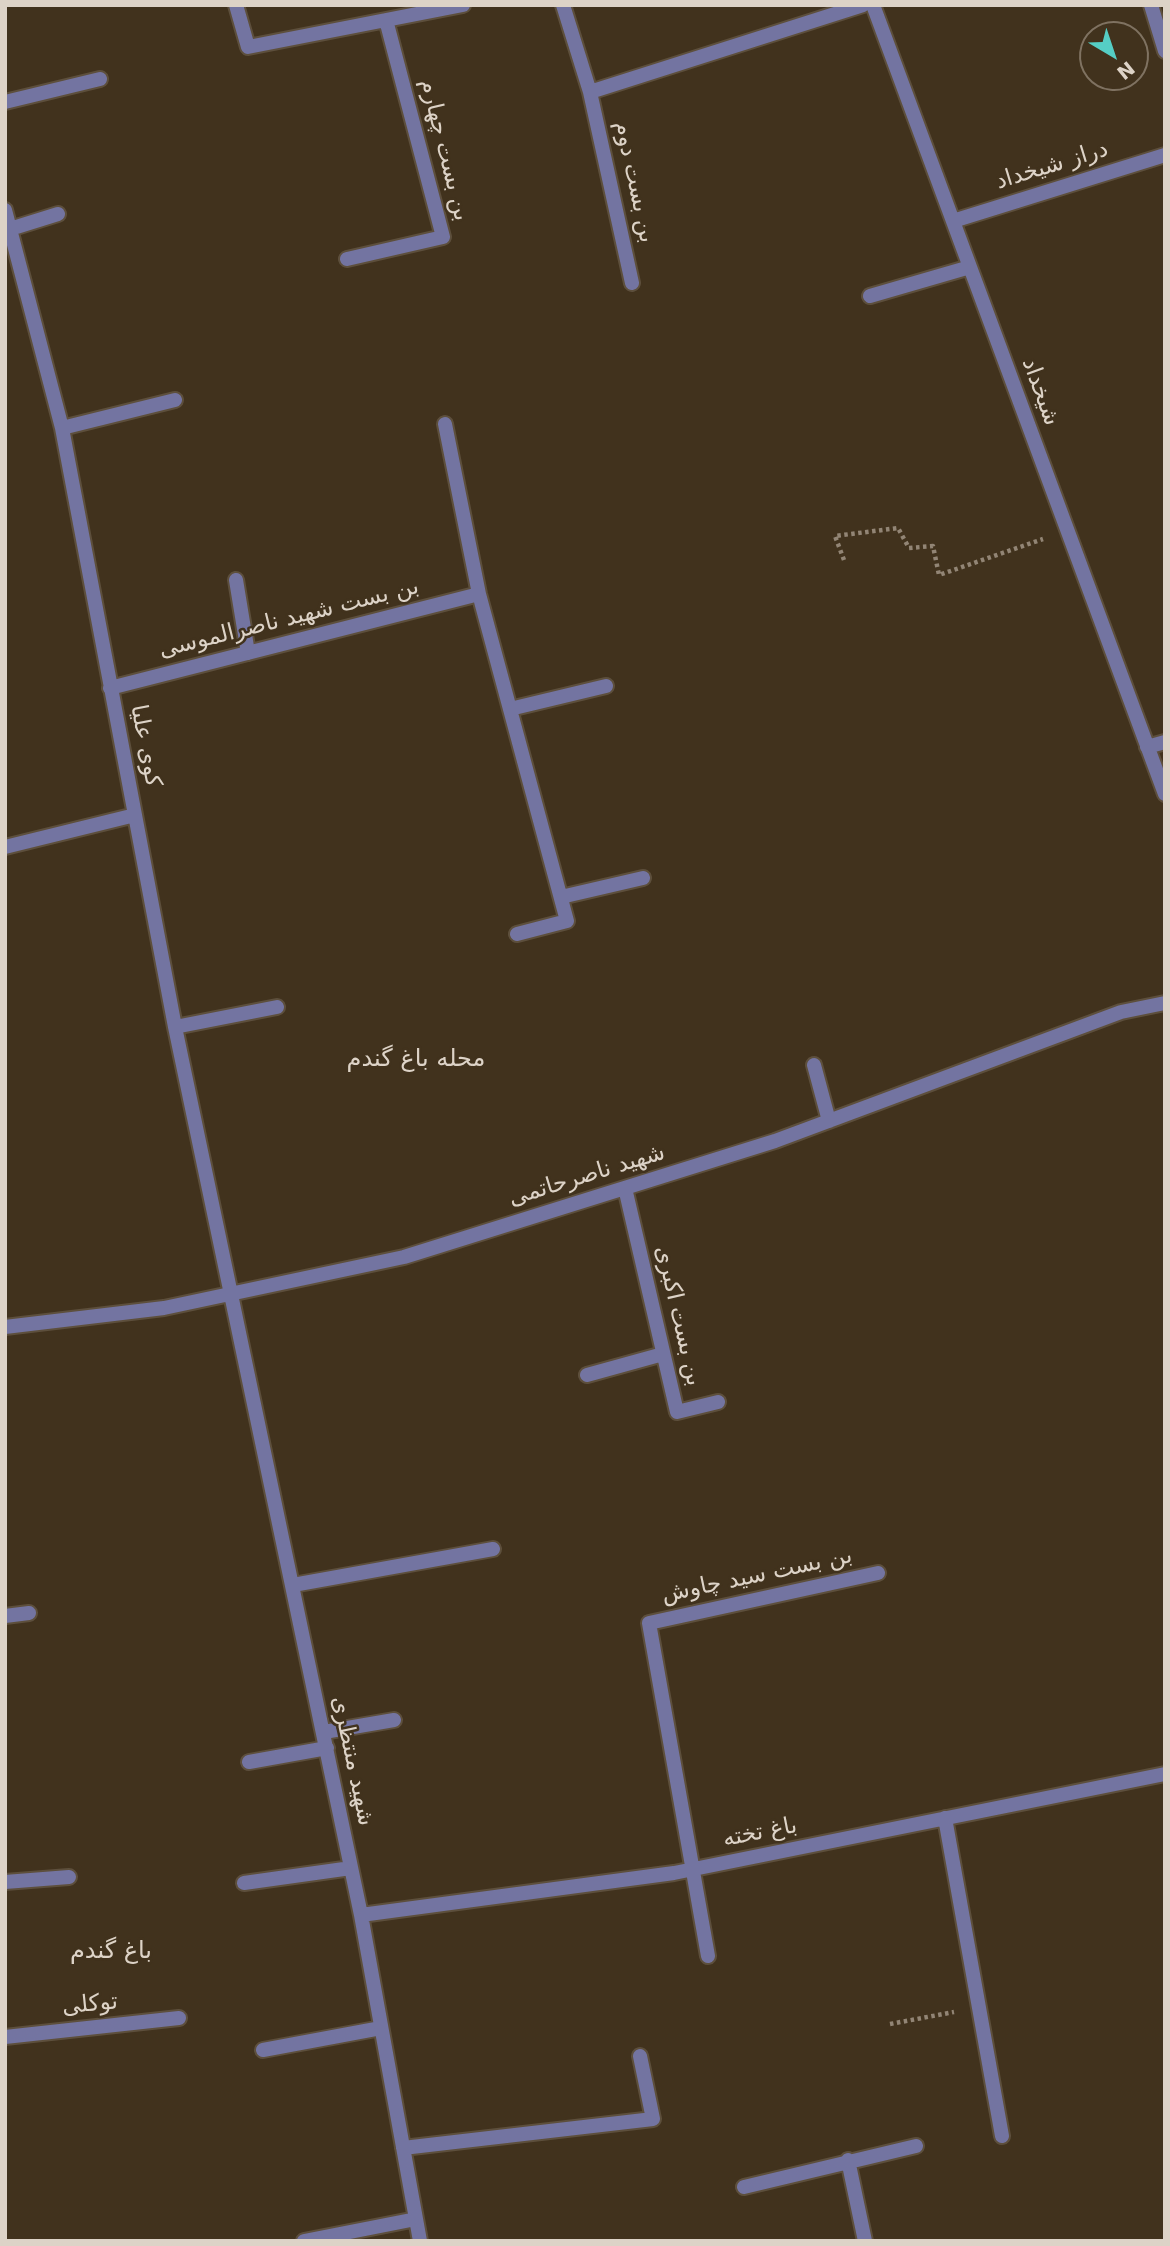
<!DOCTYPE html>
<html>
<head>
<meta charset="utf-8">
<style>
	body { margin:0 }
	#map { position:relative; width:1170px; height:2246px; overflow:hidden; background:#41321d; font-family:"DejaVu Sans",sans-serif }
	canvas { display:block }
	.frame { position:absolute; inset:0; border:7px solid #ddd3c7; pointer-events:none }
	.north { position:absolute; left:1079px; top:21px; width:70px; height:70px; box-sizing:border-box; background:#41321d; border:2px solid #7f7261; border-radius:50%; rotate:141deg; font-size:19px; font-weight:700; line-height:28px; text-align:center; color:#ddd3c7 }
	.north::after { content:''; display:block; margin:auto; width:24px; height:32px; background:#55cec5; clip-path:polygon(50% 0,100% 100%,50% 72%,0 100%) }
</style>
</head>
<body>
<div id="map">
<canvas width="1170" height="2246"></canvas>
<div class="frame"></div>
<div class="north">N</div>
</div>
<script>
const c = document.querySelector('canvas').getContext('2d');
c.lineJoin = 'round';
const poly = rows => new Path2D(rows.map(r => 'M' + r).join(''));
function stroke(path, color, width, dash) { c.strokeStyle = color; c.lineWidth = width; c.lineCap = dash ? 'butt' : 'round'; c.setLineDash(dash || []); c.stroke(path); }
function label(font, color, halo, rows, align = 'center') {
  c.font = font + ' "DejaVu Sans","Noto Sans Arabic",sans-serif'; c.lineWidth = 5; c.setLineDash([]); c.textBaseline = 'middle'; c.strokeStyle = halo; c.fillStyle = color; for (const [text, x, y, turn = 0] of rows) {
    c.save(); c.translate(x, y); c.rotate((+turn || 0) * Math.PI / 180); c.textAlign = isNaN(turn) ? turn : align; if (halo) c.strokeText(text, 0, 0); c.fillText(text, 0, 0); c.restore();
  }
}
const path = poly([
	[844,560,835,536,898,528,909,548,933,546,939,575,1043,539],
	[890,2024,954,2012]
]);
const street = poly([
	[236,5,248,47,463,5],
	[563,5,590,92,863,5],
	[873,5,1165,794],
	[1151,5,1165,51],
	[590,92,632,283],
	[5,102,100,79],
	[5,210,62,428,175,1027,361,1915,420,2241],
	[953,221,1165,155],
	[10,229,58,214],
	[347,259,443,237,386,20],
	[870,296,970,267],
	[445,424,479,594,567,921,517,934],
	[62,428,175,400],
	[236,580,248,653],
	[110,688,479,594],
	[510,709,606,686],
	[1147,747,1165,742],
	[5,847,135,815],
	[561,897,643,878],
	[175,1027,277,1007],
	[814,1065,829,1121],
	[625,1188,677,1412,718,1402],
	[5,1327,164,1308,404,1257,775,1141,1121,1012,1165,1003],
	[587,1375,663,1354],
	[293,1585,493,1549],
	[5,1616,29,1613],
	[324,1732,394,1720],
	[249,1762,327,1748],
	[945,1818,1002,2136],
	[5,1882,69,1877],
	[244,1883,351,1868],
	[361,1915,674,1873,1165,1774],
	[708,1956,649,1623,878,1573],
	[5,2037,179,2018],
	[263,2050,381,2028],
	[403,2148,653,2119,640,2056],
	[848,2160,865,2241],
	[744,2187,916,2146],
	[304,2241,416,2219]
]);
const streetNames = [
	["بن بست چهارم",444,150,76],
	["دراز شیخداد",1052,166,-17],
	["بن بست دوم",634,182,78],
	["شیخداد",1040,392,70],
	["بن بست شهید ناصرالموسی",289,619,-14],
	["کوی علیا",145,746,79],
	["شهید ناصرحاتمی",587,1176,-17],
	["بن بست اکبری",678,1316,77],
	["بن بست سید چاوش",757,1576,-12],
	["شهید منتظری",352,1761,78],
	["باغ تخته",760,1833,-11],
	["توکلی",90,2005,-6]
];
const neighbourhoodNames = [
	["محله باغ گندم",416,1060],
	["باغ گندم",111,1952]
];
stroke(street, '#5d4f3c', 18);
stroke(path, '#928575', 4.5, [3.5, 3.5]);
stroke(street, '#7374a1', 14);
label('23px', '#ddd3c7', '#41321d', streetNames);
label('24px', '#ddd3c7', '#41321d', neighbourhoodNames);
</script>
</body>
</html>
